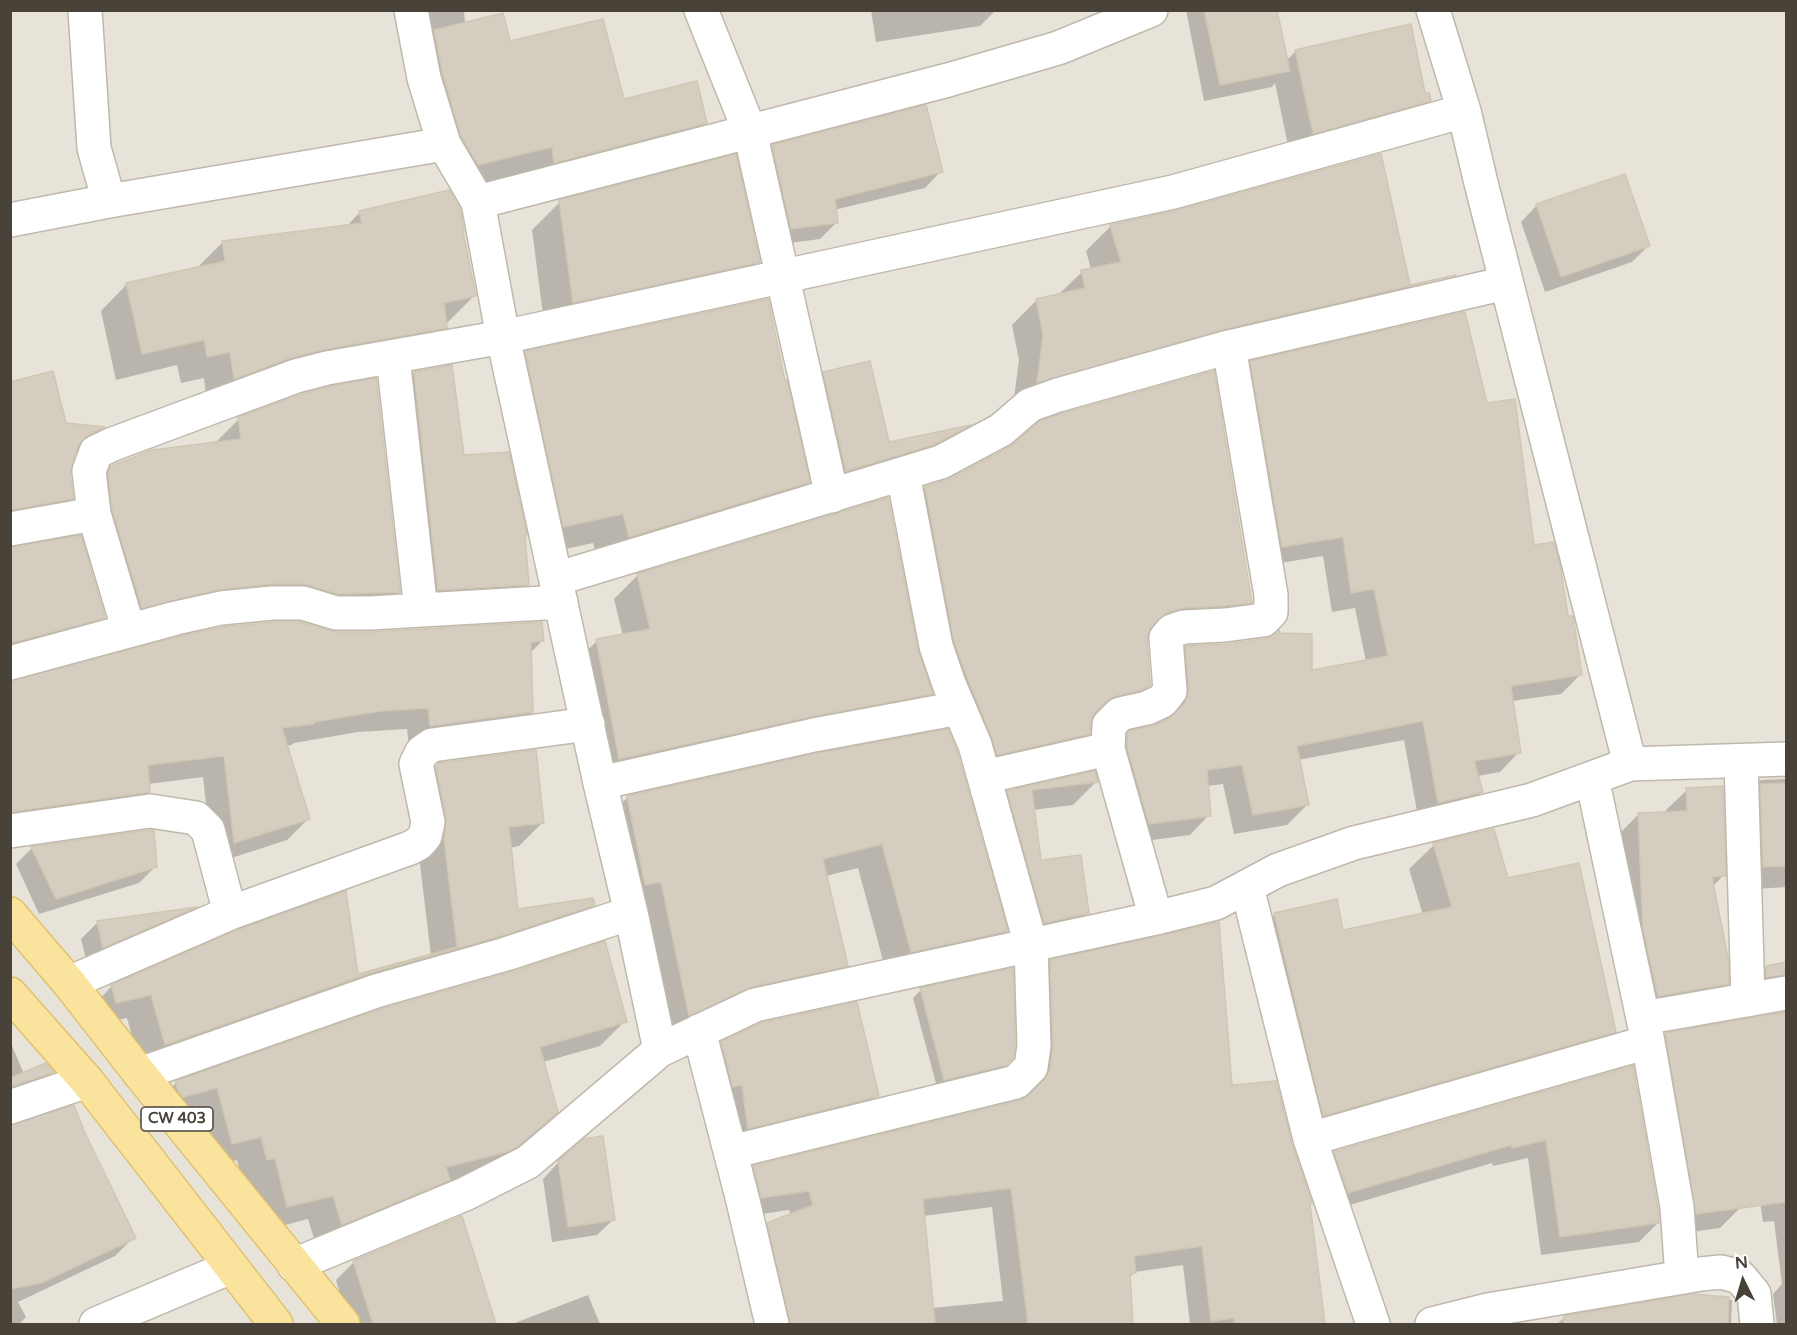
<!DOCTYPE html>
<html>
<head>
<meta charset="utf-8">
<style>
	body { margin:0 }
	#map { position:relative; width:1797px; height:1335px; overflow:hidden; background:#f4f1ea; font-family:"Varela Round",sans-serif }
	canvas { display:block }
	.frame { position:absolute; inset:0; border:12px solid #484238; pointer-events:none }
	.north { position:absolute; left:1713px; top:1251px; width:60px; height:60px; -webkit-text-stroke:4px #fff; paint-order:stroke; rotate:355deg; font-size:16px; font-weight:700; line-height:24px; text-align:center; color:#484238 }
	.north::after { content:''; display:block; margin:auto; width:21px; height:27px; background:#484238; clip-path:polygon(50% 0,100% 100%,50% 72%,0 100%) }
</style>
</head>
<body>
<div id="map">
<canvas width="1797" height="1335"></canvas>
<div class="frame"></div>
<div class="north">N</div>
</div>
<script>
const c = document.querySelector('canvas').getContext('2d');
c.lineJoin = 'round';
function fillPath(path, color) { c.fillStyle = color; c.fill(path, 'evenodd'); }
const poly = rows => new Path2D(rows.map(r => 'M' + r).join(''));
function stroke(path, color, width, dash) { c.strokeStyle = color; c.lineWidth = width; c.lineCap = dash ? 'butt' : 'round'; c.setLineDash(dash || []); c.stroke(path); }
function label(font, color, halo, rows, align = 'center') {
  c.font = font + ' "Varela Round",sans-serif'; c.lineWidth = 4.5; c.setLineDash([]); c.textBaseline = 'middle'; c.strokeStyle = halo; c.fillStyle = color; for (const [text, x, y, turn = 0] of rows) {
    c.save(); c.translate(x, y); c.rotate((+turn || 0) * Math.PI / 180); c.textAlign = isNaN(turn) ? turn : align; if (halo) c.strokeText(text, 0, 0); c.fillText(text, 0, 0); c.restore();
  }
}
const residential = poly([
	[11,11,1786,11,1786,1324,11,1324]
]);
const shadow = poly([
	[396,10,464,10,465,24,509,43,623,101,705,123,679,149,529,188,527,172,452,191],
	[871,10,996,10,980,26,876,42],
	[1186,10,1275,10,1286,61,1296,51,1424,95,1429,100,1406,123,1290,155,1275,83,1272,87,1204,101],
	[773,146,941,171,925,188,834,210,836,223,820,239,775,245,757,163],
	[1380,155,1409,287,1451,278,1429,300,1013,406,1019,360,1012,325,1037,300,1057,296,1082,272,1091,269,1086,251,1111,226,1178,212],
	[560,202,758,262,730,290,545,330,532,230],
	[1537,205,1648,246,1632,262,1545,292,1521,222],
	[360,212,475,295,448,322,445,322,446,327,419,354,207,405,204,378,181,383,177,365,116,380,101,311,127,284,196,269,223,242,346,227],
	[526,353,784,383,808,482,778,512,599,566,593,543,534,556,496,383],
	[1251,363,1486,404,1532,546,1566,617,1581,674,1561,694,1512,701,1519,752,1500,772,1477,776,1482,792,1462,812,1419,822,1404,740,1298,760,1307,805,1287,825,1234,834,1223,784,1207,786,1209,815,1190,835,1129,843,1108,754,1130,732,1155,727,1166,721,1170,710,1166,668,1186,648,1311,672,1366,662,1355,608,1332,612,1323,556,1262,566,1231,382],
	[414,373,462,457,524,536,528,584,501,611,411,617,387,400],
	[824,373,887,443,967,427,941,453,818,499,796,402],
	[10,383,65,424,101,428,81,449,75,452,69,473,72,498,50,520,10,527],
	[239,419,399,592,373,618,277,610,116,633,85,493,112,467,214,444],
	[925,488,1251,602,1226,626,1158,632,1147,635,1149,685,1124,710,1115,714,1091,719,1088,733,1064,758,973,778,901,512],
	[10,549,104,617,82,639,10,658],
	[638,575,916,650,931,693,908,717,596,782,573,664,597,641,623,636,614,599],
	[336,633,543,640,530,653,532,712,510,734,409,747,407,729,358,732,294,743,291,745,286,746,308,819,287,840,213,864,203,777,148,784,149,792,127,814,10,830,10,683],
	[818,755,1006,931,982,955,887,975,858,868,826,876,847,965,822,989,665,1039,603,822,627,798],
	[438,766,543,822,519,846,510,848,517,911,593,905,569,929,141,1068,127,1018,92,1026,88,1011,112,986,357,976,431,956,420,864,423,844,413,791],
	[1786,779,1786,887,1740,890,1737,804,1761,780],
	[1096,782,1073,805,1033,810,1040,861,1087,913,1064,937,1021,946,984,816,1008,792],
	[1687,790,1724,875,1712,887,1727,983,1707,1004,1637,1016,1618,835,1639,814,1666,813,1666,810],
	[1434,845,1507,880,1615,1031,1590,1055,1299,1139,1251,938,1275,914,1342,932,1423,915,1409,869],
	[32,848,155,867,139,883,39,914,16,864],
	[192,909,179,923,87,963,81,939,97,923],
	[1051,962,1231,1087,1290,1144,1309,1205,1321,1307,1304,1324,1190,1324,1183,1265,1135,1272,1129,1278,1132,1324,767,1324,748,1244,768,1224,791,1215,789,1210,742,1217,734,1187,754,1167,1026,1099,1030,1091,1031,982],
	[992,1207,1003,1301,932,1308,923,1216],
	[1786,964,1786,1324,1777,1324,1773,1294,1782,1284,1774,1221,1763,1222,1749,1125,1741,1207,1720,1228,1676,1234,1645,1055,1666,1035,1784,1014,1780,1002,1746,988,1766,967],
	[921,990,1012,1057,997,1072,937,1087,913,998],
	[625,1021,600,1046,543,1062,557,1111,532,1136,491,1170,481,1176,443,1185,424,1204,317,1248,308,1219,262,1231,250,1182,243,1184,237,1160,208,1168,193,1111,158,1121,152,1107,176,1083],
	[10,1041,24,1074,52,1072,34,1091,10,1099],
	[722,1043,877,1096,862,1111,733,1142,707,1058],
	[1632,1068,1658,1223,1639,1242,1541,1255,1528,1158,1493,1166,1492,1163,1329,1211,1316,1172,1335,1153],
	[10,1127,83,1131,134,1237,115,1256,18,1302,26,1317,19,1324,10,1324],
	[559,1162,614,1219,597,1235,552,1242,543,1179],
	[461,1218,495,1324,349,1324,336,1280,354,1262],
	[588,1295,600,1324,512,1324],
	[1692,1296,1732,1300,1731,1324,1557,1324,1564,1318]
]);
const building = poly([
	[1204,10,1277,10,1290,71,1220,85,1204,10],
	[503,13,510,41,603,19,624,99,697,81,707,123,554,163,552,147,478,165,461,136,443,75,434,30,503,13],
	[1411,24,1425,93,1429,93,1431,101,1313,134,1295,50,1411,24],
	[926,105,943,172,835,199,838,223,791,229,772,145,926,105],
	[736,154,760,262,573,303,559,200,736,154],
	[1381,154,1410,285,1456,275,1225,329,1037,383,1043,335,1036,299,1085,288,1081,270,1121,262,1110,225,1178,210,1381,154],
	[1625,174,1650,246,1561,277,1536,204,1625,174],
	[449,190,460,209,464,232,463,232,476,296,444,303,447,328,322,350,290,358,234,379,230,352,207,357,204,340,142,354,126,283,225,261,222,241,362,223,359,211,449,190],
	[768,299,785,381,787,380,810,482,629,537,623,514,563,527,525,351,768,299],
	[1465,312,1487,403,1515,399,1534,545,1554,542,1561,570,1568,616,1573,616,1582,675,1511,686,1521,753,1474,761,1483,792,1438,803,1423,721,1297,746,1309,805,1253,815,1242,765,1207,770,1211,816,1149,824,1127,747,1127,733,1129,731,1155,725,1170,718,1185,703,1189,690,1185,646,1227,644,1265,639,1279,630,1280,633,1312,634,1312,670,1388,656,1374,589,1351,593,1343,537,1282,547,1250,361,1465,312],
	[870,361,889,442,971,425,934,445,846,471,823,372,870,361],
	[452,365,464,455,509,452,527,535,525,535,529,585,438,590,414,372,452,365],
	[53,371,66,423,105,427,88,435,78,446,71,465,70,473,73,499,10,510,10,382,53,371],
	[1214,371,1252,603,1223,606,1183,608,1166,613,1152,626,1147,639,1150,686,1141,690,1116,696,1107,701,1095,712,1090,723,1090,734,997,755,992,738,967,677,954,641,925,487,950,479,1010,447,1040,421,1064,413,1214,371],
	[376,378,400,592,339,594,303,584,270,584,217,590,142,608,112,510,108,473,111,466,152,450,241,439,238,417,302,394,331,386,376,378],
	[888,498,918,650,933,694,810,717,619,759,596,639,650,629,637,574,888,498],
	[81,535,105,618,10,643,10,547,81,535],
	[273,622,300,622,336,632,371,632,542,622,544,641,531,642,533,712,430,726,428,708,381,711,314,722,314,724,282,728,310,819,234,843,224,756,148,765,150,792,10,812,10,681,180,636,224,627,273,622],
	[948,729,957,751,1008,931,911,952,882,844,823,859,848,966,751,987,689,1016,661,882,645,885,627,796,818,753,948,729],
	[536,750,544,823,509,827,518,909,593,898,595,905,501,936,370,973,165,1045,151,995,116,1003,111,985,237,930,346,891,358,974,457,947,444,839,446,819,436,767,439,763,536,750],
	[1095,771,1098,782,1032,790,1041,860,1081,855,1089,913,1044,923,1007,791,1095,771],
	[1786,783,1786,866,1763,867,1760,784,1786,783],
	[1723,786,1726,876,1712,877,1728,958,1729,984,1658,996,1643,929,1638,813,1687,811,1686,788,1723,786],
	[1494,829,1508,878,1579,863,1616,1032,1323,1116,1274,913,1337,899,1343,930,1452,907,1433,843,1494,829],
	[150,830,154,831,157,867,56,899,31,847,150,830],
	[197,907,103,948,97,921,197,907],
	[1219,922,1232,1085,1276,1081,1292,1144,1312,1203,1310,1204,1325,1324,1235,1324,1234,1318,1211,1321,1202,1246,1134,1256,1136,1273,1130,1274,1133,1324,1028,1324,1011,1188,923,1199,935,1324,790,1324,767,1223,813,1205,809,1191,761,1198,753,1166,1021,1100,1029,1095,1044,1080,1050,1070,1053,1046,1050,960,1219,922],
	[605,941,627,1022,540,1047,558,1112,518,1146,507,1152,446,1167,450,1180,342,1225,333,1196,287,1207,275,1158,267,1160,261,1137,232,1144,217,1088,183,1097,178,1091,175,1081,382,1009,512,972,605,941],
	[1786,962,1786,975,1766,977,1766,966,1786,962],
	[1013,968,1015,1045,1013,1058,1006,1065,944,1080,920,988,1013,968],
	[857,1002,879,1096,748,1129,742,1085,733,1087,721,1042,761,1023,857,1002],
	[1786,1012,1786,1202,1696,1214,1665,1033,1786,1012],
	[46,1063,54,1072,10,1087,10,1078,46,1063],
	[1633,1066,1658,1209,1659,1223,1560,1237,1546,1140,1512,1148,1511,1145,1348,1193,1334,1152,1633,1066],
	[74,1105,84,1131,136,1238,41,1283,10,1289,10,1125,74,1105],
	[603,1136,615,1220,568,1227,558,1161,584,1139,603,1136],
	[462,1216,496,1324,373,1324,353,1261,462,1216],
	[1692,1294,1729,1297,1728,1324,1563,1324,1564,1316,1692,1294]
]);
const minor = poly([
	[85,10,94,148,109,201,444,144],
	[411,10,424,78,444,144,478,202,503,337,600,783,631,913,660,1050],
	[701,10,750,132,832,496],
	[1433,10,1464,111,1481,183,1630,764],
	[478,202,948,80,1058,48,1151,10],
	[10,220,109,201],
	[393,357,421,610],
	[10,529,94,514],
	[556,579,941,462,1001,430,1030,405,1058,395,1229,347,1506,283],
	[129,631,94,514,89,471,96,452,113,444,296,376,327,368,503,337,1173,192,1464,111],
	[10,663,176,618,221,608,272,603,303,603,336,613,370,613,561,602],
	[1108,749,1156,918],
	[1741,761,1748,1000],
	[984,777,1108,749,1109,725,1120,714,1147,708,1162,701,1170,691,1166,638,1172,631,1184,627,1225,625,1263,620,1271,612,1271,595,1229,347],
	[1592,778,1648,1042,1677,1207,1682,1277],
	[600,783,814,735,959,708],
	[10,831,150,811,196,818,208,830,230,913],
	[1247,887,1310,1139,1373,1324],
	[69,983,230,913,410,848,419,843,425,836,428,822,416,764,422,752,432,745,588,724],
	[1643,1018,1786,993],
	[699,1031,742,1197,772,1324],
	[140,1074,376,991,506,954,631,913],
	[10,1107,87,1081],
	[1310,1139,1648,1042],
	[731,1152,1016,1082,1031,1067,1034,1046,1031,945,975,745,949,684,936,646,903,474],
	[294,1265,465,1194,528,1162,660,1050,755,1005,1156,918,1216,903,1278,870,1354,843,1532,800,1630,764,1786,759],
	[96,1324,231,1267],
	[1432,1324,1488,1310,1701,1274,1721,1272,1740,1277,1754,1294,1757,1324]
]);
const major = poly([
	[10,914,69,983,140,1074,343,1324],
	[10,994,87,1081,276,1324]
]);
const shields = [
	[177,1119,72]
];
const shieldNames = [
	["CW 403",177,1119]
];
fillPath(residential, '#e8e3d8');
fillPath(shadow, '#0003');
fillPath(building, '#d5cec0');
stroke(building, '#d0c6b3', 1.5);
stroke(minor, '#bfb9ad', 36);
stroke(major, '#dfc16d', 36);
stroke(minor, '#fff', 33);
stroke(major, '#f9e39d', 33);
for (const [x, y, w] of shields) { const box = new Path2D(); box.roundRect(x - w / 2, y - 12, w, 24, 4.5); c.fillStyle = '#fff'; c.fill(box); stroke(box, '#484238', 1.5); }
label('bold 15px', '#484238', null, shieldNames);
</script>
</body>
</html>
